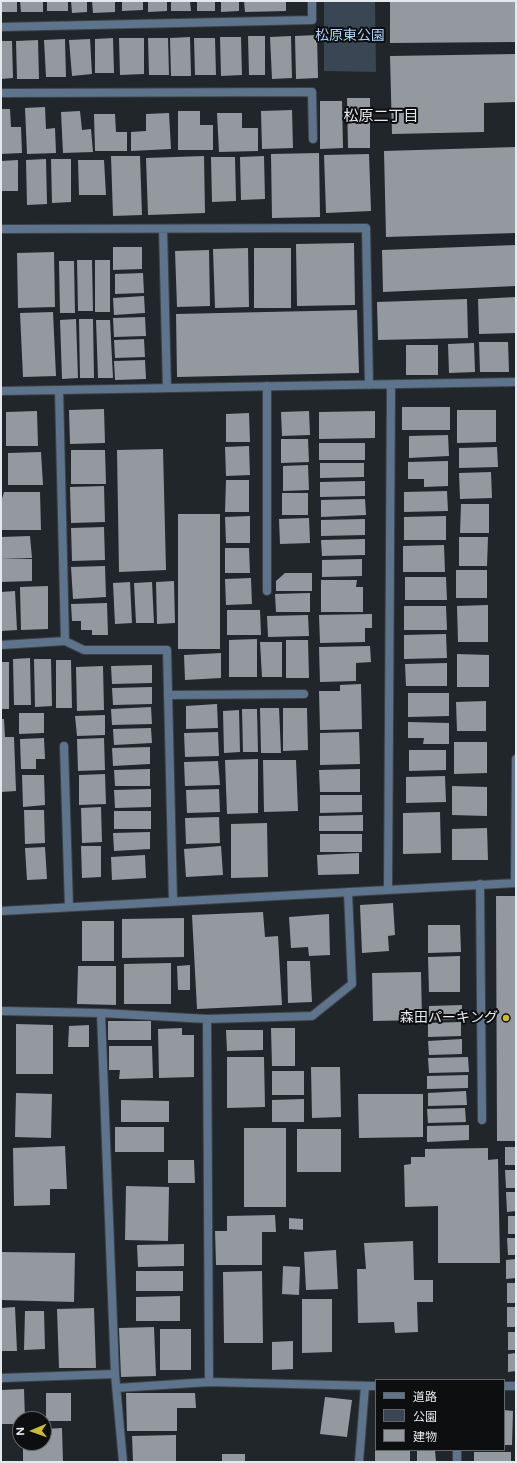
<!DOCTYPE html>
<html>
<head>
<meta charset="utf-8">
<style>
	body { margin:0 }
	#map { position:relative; width:517px; height:1463px; overflow:hidden; background:#21262a; font-family:Figtree,"Noto Sans JP",sans-serif }
	canvas { display:block }
	.frame { position:absolute; inset:0; border:2px solid #e5e8ec; pointer-events:none }
	.legend { position:absolute; left:375px; top:1379px; width:130px; height:72px; box-sizing:border-box; background:#0d0e10; border:1px solid #636568; margin:0; padding:5px 7px; list-style:none; font-size:12px; color:#e5e8ec }
	.legend li { display:flex; align-items:center; gap:8px; height:20px }
	.legend b { width:20px; border:1px solid #636568 }
	.north { position:absolute; left:12px; top:1411px; width:40px; height:40px; box-sizing:border-box; background:#0d0e10; border:1px solid #636568; border-radius:50%; rotate:268deg; font-size:11px; font-weight:700; line-height:16px; text-align:center; color:#e5e8ec }
	.north::after { content:''; display:block; margin:auto; width:14px; height:18px; background:#ccb938; clip-path:polygon(50% 0,100% 100%,50% 72%,0 100%) }
</style>
</head>
<body>
<div id="map">
<canvas width="517" height="1463"></canvas>
<div class="frame"></div>
<ul class="legend">
<li><b style="height:5px;background:#5d748c"></b>道路</li>
<li><b style="height:11px;background:#3a4653"></b>公園</li>
<li><b style="height:11px;background:#94999f"></b>建物</li>
</ul>
<div class="north">N</div>
</div>
<script>
const c = document.querySelector('canvas').getContext('2d');
c.lineJoin = 'round';
function fillPath(path, color) { c.fillStyle = color; c.fill(path, 'evenodd'); }
const poly = rows => new Path2D(rows.map(r => 'M' + r).join(''));
function stroke(path, color, width, dash) { c.strokeStyle = color; c.lineWidth = width; c.lineCap = dash ? 'butt' : 'round'; c.setLineDash(dash || []); c.stroke(path); }
function label(font, color, halo, rows, align = 'center') {
  c.font = font + ' Figtree,"Noto Sans JP",sans-serif'; c.lineWidth = 4; c.setLineDash([]); c.textBaseline = 'middle'; c.strokeStyle = halo; c.fillStyle = color; for (const [text, x, y, turn = 0] of rows) {
    c.save(); c.translate(x, y); c.rotate((+turn || 0) * Math.PI / 180); c.textAlign = isNaN(turn) ? turn : align; if (halo) c.strokeText(text, 0, 0); c.fillText(text, 0, 0); c.restore();
  }
}
const green = poly([
	[324,1,375,1,376,72,324,71]
]);
const building = poly([
	[1,1,17,1,17,12,1,12],
	[20,1,43,1,43,12,21,12],
	[47,1,68,1,68,11,47,11],
	[71,1,87,1,87,12,72,13],
	[92,1,115,1,115,12,93,13],
	[122,1,143,1,143,10,122,11],
	[148,1,167,1,167,11,148,12],
	[171,1,190,1,191,11,171,11],
	[197,1,215,1,215,11,197,11],
	[221,1,239,1,239,11,221,12],
	[244,1,286,1,286,11,245,12],
	[390,1,516,1,516,42,390,43],
	[317,35,318,78,296,79,295,36],
	[248,36,265,36,265,75,249,75],
	[291,36,292,78,272,79,270,37],
	[190,37,191,76,171,76,170,38],
	[220,37,241,37,242,75,221,76],
	[113,38,114,73,95,73,95,39],
	[119,38,144,38,144,74,120,75],
	[148,38,168,38,169,75,149,75],
	[194,38,215,38,216,75,195,75],
	[65,39,66,77,46,77,44,40],
	[90,39,92,74,72,76,69,40],
	[38,40,39,79,17,79,16,41],
	[1,41,12,41,13,78,1,79],
	[516,54,516,102,484,103,484,132,392,134,390,56],
	[347,98,370,98,370,148,348,148],
	[320,101,342,101,343,148,320,149],
	[45,107,46,129,55,128,56,153,27,154,25,108],
	[1,109,10,109,11,127,21,127,22,153,1,154],
	[292,110,293,148,262,149,261,111],
	[80,111,82,130,91,129,93,152,63,153,61,112],
	[178,111,200,111,200,125,213,125,213,150,178,150],
	[169,113,171,149,131,151,131,132,146,131,146,114],
	[217,113,242,113,242,128,258,128,258,151,219,152],
	[94,114,115,114,116,132,127,132,127,151,95,151],
	[516,147,516,233,386,237,384,151],
	[319,153,320,217,272,218,271,154],
	[369,154,371,211,326,213,324,155],
	[111,156,140,156,142,215,113,216],
	[204,156,205,213,148,215,146,158],
	[264,156,265,199,241,200,240,157],
	[211,157,235,157,236,201,212,202],
	[46,159,47,204,27,205,26,160],
	[51,159,71,159,71,202,52,203],
	[18,160,18,191,1,191,1,161],
	[78,160,104,160,106,195,79,195],
	[354,243,355,305,297,306,296,244],
	[516,245,516,286,383,292,382,250],
	[113,247,142,247,142,269,113,270],
	[248,248,249,307,215,308,213,249],
	[254,248,291,248,291,308,254,308],
	[209,250,210,306,177,307,175,251],
	[54,252,55,307,18,308,17,253],
	[77,260,92,260,93,311,78,311],
	[95,260,110,260,110,312,95,312],
	[59,261,74,261,75,313,60,313],
	[143,273,144,293,115,294,115,274],
	[144,296,145,313,114,315,113,298],
	[516,297,516,333,479,334,478,299],
	[467,299,468,338,378,340,377,302],
	[357,310,359,373,177,377,176,314],
	[53,312,56,376,23,377,20,313],
	[145,317,146,336,114,337,113,318],
	[76,319,78,378,62,379,60,320],
	[79,319,93,319,94,378,80,378],
	[96,320,110,320,113,378,98,378],
	[144,339,145,357,115,358,114,340],
	[479,342,508,342,509,372,480,372],
	[474,343,475,372,449,373,448,344],
	[406,345,438,345,438,375,406,375],
	[145,360,146,379,115,380,114,361],
	[402,407,450,407,450,430,402,430],
	[104,409,105,443,70,444,69,410],
	[457,410,496,410,496,442,457,443],
	[37,411,38,446,6,446,6,412],
	[309,411,310,435,282,436,281,412],
	[375,411,375,438,319,439,319,412],
	[249,413,250,442,226,442,226,414],
	[448,435,449,456,409,458,409,436],
	[281,439,308,439,309,462,281,463],
	[319,443,365,443,365,460,319,460],
	[249,446,250,475,226,476,225,447],
	[497,447,498,467,459,468,459,448],
	[163,449,166,570,119,572,117,450],
	[71,450,105,450,106,484,71,484],
	[41,452,43,485,8,485,8,453],
	[448,461,448,486,424,487,424,479,408,479,408,462],
	[320,463,364,463,364,477,320,478],
	[308,465,309,490,283,491,283,466],
	[491,472,492,498,460,499,459,473],
	[226,480,249,480,249,512,225,512],
	[365,481,365,496,320,497,320,482],
	[104,486,105,522,71,523,70,487],
	[447,491,448,511,404,512,404,492],
	[4,492,40,492,41,530,1,530,1,502],
	[282,493,308,493,308,515,282,515],
	[365,499,366,515,321,517,321,500],
	[461,504,489,504,489,533,460,533],
	[178,514,220,514,220,649,178,649],
	[250,516,250,543,226,543,225,517],
	[446,516,446,540,404,540,404,517],
	[309,518,310,543,280,544,279,519],
	[365,519,365,535,321,536,321,520],
	[104,527,105,560,72,561,71,528],
	[30,536,32,558,1,559,1,537],
	[459,537,488,537,487,566,459,566],
	[365,539,365,555,322,556,321,540],
	[444,545,445,572,403,572,403,546],
	[225,548,249,548,250,573,225,573],
	[1,559,32,559,32,581,1,582],
	[362,559,362,576,322,577,322,560],
	[105,566,106,597,73,599,71,567],
	[456,570,487,570,487,598,456,598],
	[285,573,312,573,312,591,276,591,276,581],
	[405,577,446,577,447,600,405,600],
	[251,578,252,604,226,605,225,579],
	[321,580,357,580,356,587,363,587,363,612,321,612],
	[174,581,175,623,157,624,156,582],
	[130,582,132,623,115,624,113,583],
	[152,582,154,623,136,623,134,583],
	[48,586,48,629,21,630,20,587],
	[15,591,17,630,1,631,1,592],
	[310,593,310,612,276,612,275,594],
	[107,603,108,635,92,635,92,630,81,630,81,621,72,621,71,604],
	[488,605,488,642,458,642,457,606],
	[404,606,446,606,447,630,404,630],
	[227,610,260,610,261,635,227,635],
	[372,614,372,628,365,628,365,642,320,643,319,615],
	[308,615,309,636,268,637,267,616],
	[446,634,447,658,404,659,404,635],
	[257,639,257,677,229,677,229,640],
	[286,640,308,640,309,678,286,678],
	[260,642,282,642,282,677,262,677],
	[370,646,371,662,356,663,356,681,320,682,319,647],
	[221,653,221,678,185,680,184,655],
	[457,654,489,655,489,687,457,687],
	[30,658,31,705,14,705,13,659],
	[34,659,51,659,52,706,35,707],
	[56,660,71,660,72,708,56,708],
	[1,662,9,662,9,709,1,709],
	[447,663,447,686,406,686,405,664],
	[152,665,152,683,112,684,111,666],
	[103,666,104,710,77,711,76,667],
	[361,684,362,729,320,730,319,691,340,691,340,685],
	[152,687,152,704,113,705,112,688],
	[408,693,449,693,449,716,408,717],
	[486,701,486,731,457,731,456,702],
	[217,704,218,728,186,729,186,706],
	[151,707,152,724,112,725,111,709],
	[260,708,279,708,281,753,261,753],
	[283,708,307,708,308,750,283,751],
	[242,709,257,709,258,752,243,752],
	[239,710,240,752,224,753,223,711],
	[19,713,44,713,44,733,19,734],
	[105,715,105,735,77,736,75,716],
	[1,719,4,719,5,737,14,737,16,791,1,792],
	[408,722,449,723,449,744,423,744,424,738,408,738],
	[151,728,152,743,114,745,113,729],
	[218,732,219,756,185,757,184,733],
	[359,732,360,764,320,765,320,733],
	[44,738,45,759,36,759,36,769,21,769,20,739],
	[104,738,105,770,78,771,77,739],
	[454,742,487,742,487,773,454,774],
	[150,747,150,764,113,766,112,748],
	[409,750,446,750,446,770,409,771],
	[258,759,258,813,227,814,225,760],
	[263,760,296,760,298,811,264,812],
	[218,761,220,785,185,786,184,762],
	[150,769,150,786,115,786,114,770],
	[360,769,360,792,320,792,319,770],
	[105,774,106,804,79,805,79,775],
	[22,775,44,775,45,805,23,807],
	[445,776,446,802,406,803,406,777],
	[452,786,487,787,487,816,452,815],
	[151,789,151,807,115,808,114,790],
	[219,789,220,812,187,813,186,790],
	[320,795,362,795,362,812,320,813],
	[101,807,102,842,82,843,81,808],
	[24,810,44,810,45,843,25,844],
	[114,811,151,811,151,829,114,829],
	[440,812,441,853,403,854,403,813],
	[363,815,363,831,319,831,319,816],
	[219,817,220,843,186,844,185,818],
	[267,823,268,877,231,878,231,824],
	[487,828,488,860,452,860,452,829],
	[150,832,150,849,114,851,113,833],
	[320,834,362,834,362,852,320,852],
	[81,846,101,846,101,877,82,878],
	[221,846,223,875,186,877,184,849],
	[45,847,47,879,27,880,25,848],
	[359,853,359,874,318,875,317,855],
	[145,855,146,878,112,880,111,857],
	[496,896,516,896,516,1141,497,1141],
	[393,903,395,935,388,936,389,951,362,953,360,905],
	[263,912,265,937,278,936,282,1005,197,1009,192,915],
	[329,914,330,955,309,956,308,947,291,948,289,917],
	[184,918,184,957,122,958,122,919],
	[82,921,114,921,114,961,82,961],
	[428,925,460,925,461,952,428,953],
	[460,956,460,992,429,992,428,957],
	[287,961,310,961,312,1002,288,1003],
	[171,963,171,1004,124,1004,124,964],
	[190,965,190,990,178,990,177,966],
	[78,966,116,966,116,1005,77,1004],
	[421,972,422,1020,373,1021,372,973],
	[462,1005,462,1019,429,1020,429,1006],
	[108,1021,151,1021,151,1040,108,1040],
	[461,1022,461,1036,428,1037,428,1023],
	[16,1024,53,1025,53,1074,16,1074],
	[89,1025,89,1047,68,1047,69,1026],
	[182,1028,182,1035,194,1035,194,1077,159,1078,158,1029],
	[271,1028,295,1028,295,1066,272,1066],
	[226,1030,263,1030,263,1050,227,1051],
	[462,1039,462,1054,429,1055,428,1041],
	[109,1046,152,1046,153,1078,119,1079,120,1070,109,1070],
	[227,1057,264,1057,265,1107,227,1108],
	[468,1057,469,1072,429,1073,428,1058],
	[311,1067,340,1067,341,1117,312,1118],
	[272,1071,304,1071,304,1095,272,1095],
	[468,1075,468,1088,427,1089,427,1076],
	[466,1091,467,1105,428,1106,428,1093],
	[16,1093,52,1094,51,1138,15,1137],
	[358,1094,423,1094,423,1137,359,1138],
	[304,1099,304,1122,272,1122,272,1100],
	[121,1100,169,1101,169,1122,121,1122],
	[465,1108,466,1122,428,1123,427,1109],
	[469,1125,469,1140,427,1142,427,1126],
	[115,1127,164,1127,164,1152,115,1152],
	[244,1128,286,1128,286,1207,244,1207],
	[297,1129,341,1129,341,1172,297,1172],
	[65,1146,67,1189,50,1189,50,1205,14,1206,13,1148],
	[505,1147,516,1147,516,1165,505,1165],
	[488,1148,488,1160,498,1159,500,1263,438,1263,438,1206,405,1207,404,1165,411,1164,411,1157,425,1157,425,1149],
	[168,1160,194,1160,195,1183,168,1183],
	[505,1170,516,1170,516,1188,506,1188],
	[126,1186,169,1187,168,1241,125,1240],
	[506,1192,516,1192,516,1211,507,1212],
	[275,1215,276,1232,262,1232,262,1265,216,1265,215,1231,227,1231,227,1216],
	[508,1216,516,1216,516,1234,508,1234],
	[289,1218,303,1219,303,1230,289,1229],
	[507,1238,516,1238,516,1255,508,1255],
	[413,1241,414,1280,433,1280,433,1302,417,1302,418,1332,395,1333,394,1322,358,1323,357,1269,366,1269,364,1243],
	[184,1244,184,1266,138,1267,137,1245],
	[336,1250,338,1289,306,1290,304,1252],
	[1,1252,75,1253,74,1302,1,1300],
	[516,1259,516,1278,506,1279,506,1260],
	[283,1266,300,1267,299,1295,282,1294],
	[136,1271,183,1271,183,1291,136,1291],
	[262,1271,263,1343,224,1343,223,1272],
	[507,1283,516,1283,516,1303,507,1303],
	[180,1296,180,1321,136,1321,136,1297],
	[302,1299,332,1299,332,1352,302,1353],
	[15,1307,17,1351,1,1351,1,1308],
	[507,1307,516,1307,516,1327,507,1327],
	[94,1308,96,1368,59,1368,57,1309],
	[25,1311,44,1311,45,1349,24,1350],
	[154,1327,156,1376,121,1377,119,1328],
	[160,1329,191,1329,191,1370,160,1370],
	[508,1332,516,1332,516,1350,508,1350],
	[293,1341,293,1369,272,1370,272,1342],
	[516,1353,516,1371,508,1372,508,1354],
	[24,1389,25,1419,20,1419,20,1424,1,1424,1,1390],
	[46,1393,71,1393,71,1421,46,1421],
	[126,1393,195,1393,196,1408,177,1408,177,1431,127,1431],
	[325,1397,352,1400,347,1437,320,1434],
	[504,1410,513,1411,512,1445,504,1445],
	[62,1428,63,1462,23,1462,23,1443,44,1443,44,1429],
	[176,1435,176,1462,133,1462,132,1436],
	[417,1450,435,1450,436,1462,417,1462],
	[375,1451,410,1451,410,1462,375,1462],
	[474,1452,511,1452,511,1462,474,1462],
	[222,1454,245,1454,245,1462,222,1462]
]);
const lane = poly([
	[1,93,312,92,313,139],
	[267,386,267,591],
	[1,645,65,641],
	[168,695,304,694],
	[64,746,69,907],
	[480,884,482,1120],
	[457,1462,457,1450]
]);
const street = poly([
	[1,27,312,20,312,1],
	[1,229,366,228,369,385],
	[163,229,167,388],
	[59,390,65,641,84,650,167,650,173,901],
	[1,391,516,382],
	[515,883,516,759],
	[388,889,391,385],
	[1,911,516,883],
	[1,1011,101,1013,207,1019],
	[101,1013,115,1374,123,1462],
	[1,1378,115,1374],
	[209,1382,207,1019,312,1016,352,984,348,892],
	[504,1386,516,1386],
	[117,1388,209,1382,376,1386],
	[359,1462,365,1386]
]);
const markers = [
	[506,1018,4,"#ccb938"]
];
const parkNames = [
	["松原東公園",350,36]
];
const poiNames = [
	["森田パーキング",498,1018]
];
const neighbourhoodNames = [
	["松原二丁目",381,117]
];
fillPath(green, '#3a4653');
fillPath(building, '#94999f');
stroke(lane, '#3c4145', 10);
stroke(street, '#3c4145', 10);
stroke(lane, '#5d748c', 8);
stroke(street, '#5d748c', 8);
for (const [x, y, r, color] of markers) { const dot = new Path2D(); dot.arc(x, y, r, 0, 2 * Math.PI); c.fillStyle = color; c.fill(dot); stroke(dot, '#0d0e10', 1.5); }
label('14px', '#aad2fd', '#0d0e10', parkNames);
label('14px', '#e5e8ec', '#0d0e10', poiNames, 'right');
label('15px', '#e5e8ec', '#0d0e10', neighbourhoodNames);
</script>
</body>
</html>
